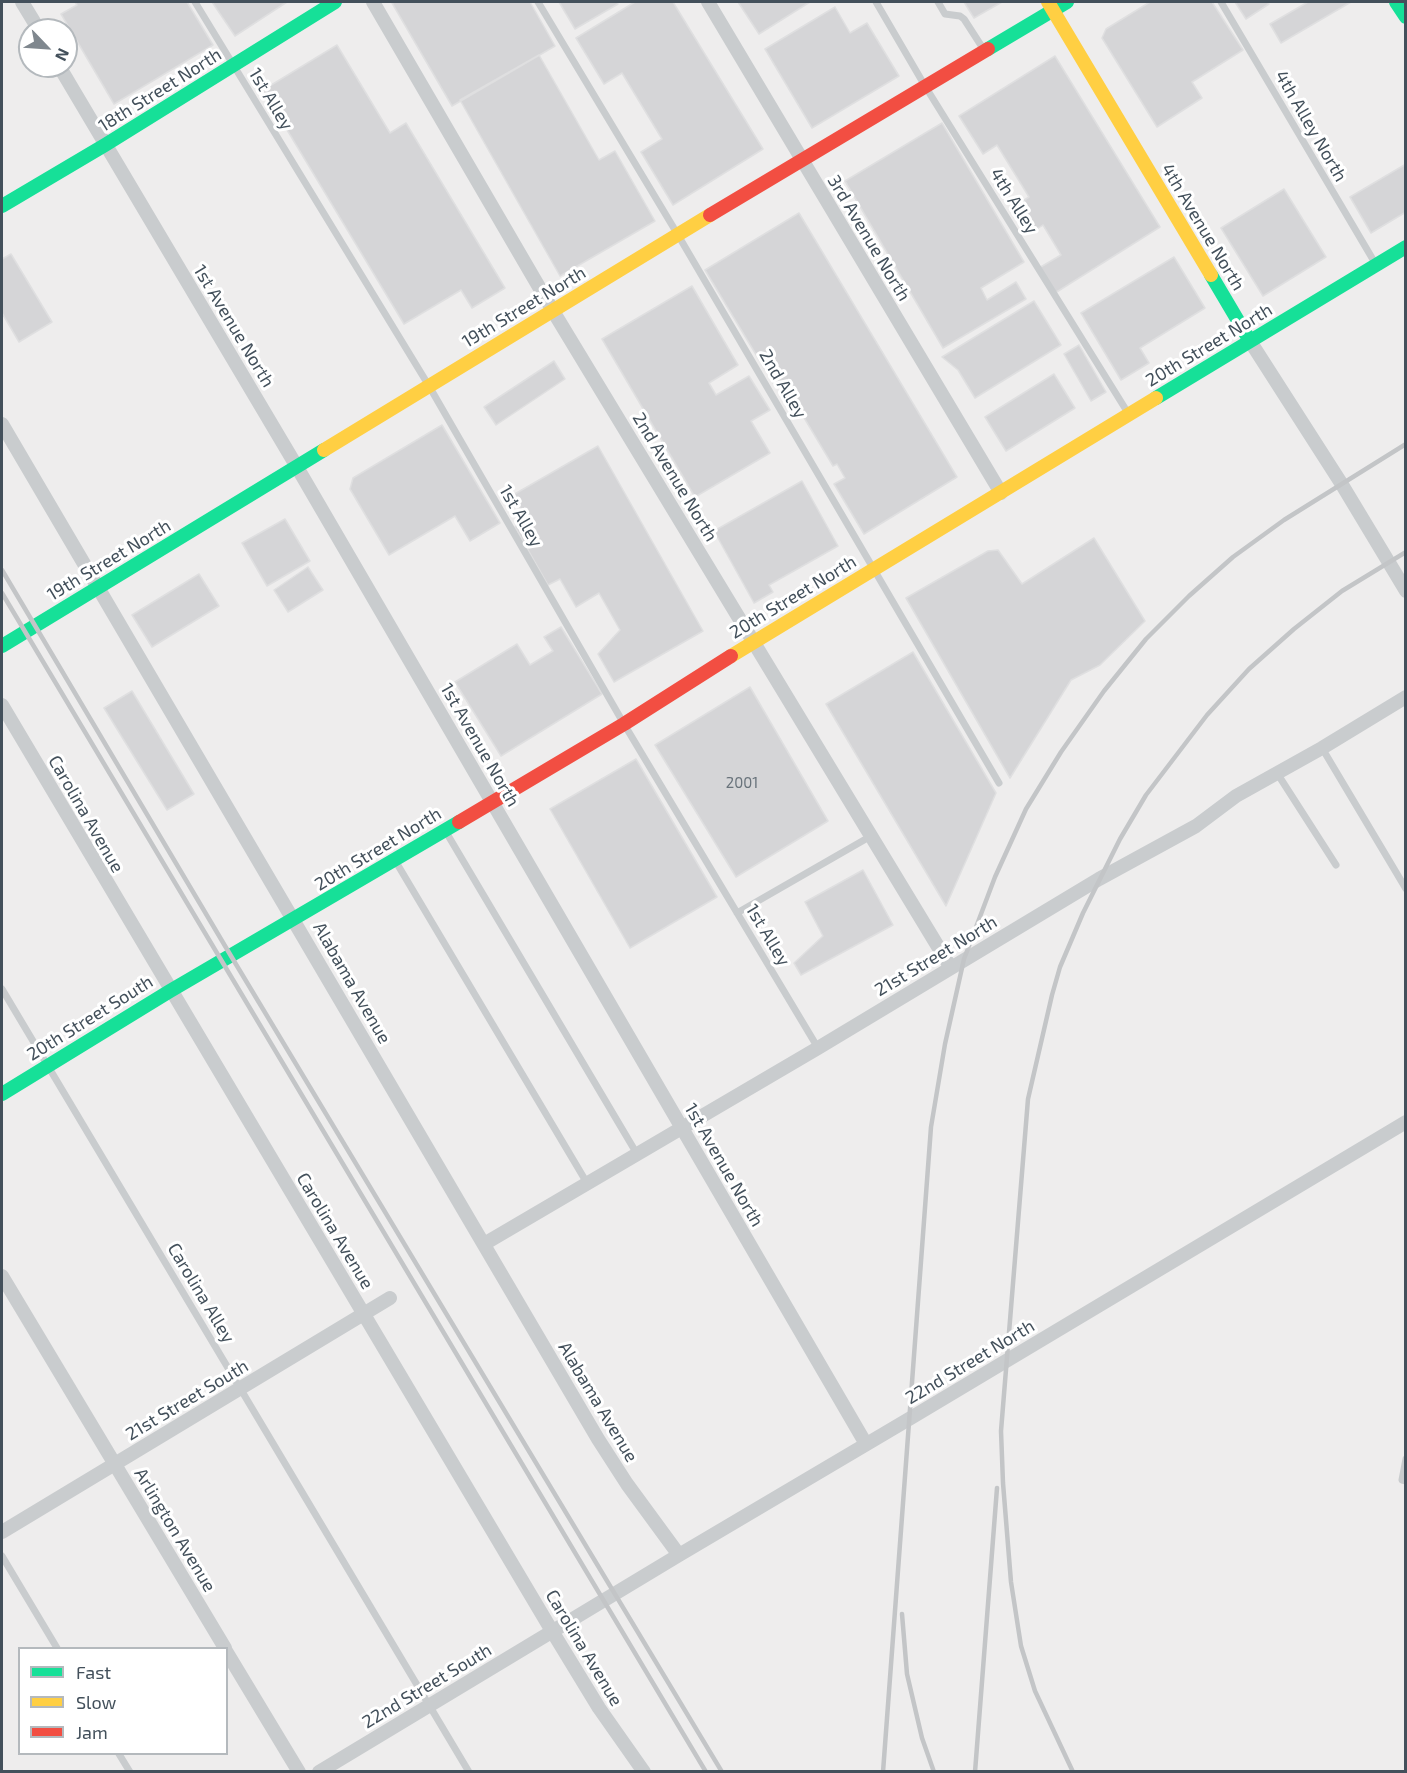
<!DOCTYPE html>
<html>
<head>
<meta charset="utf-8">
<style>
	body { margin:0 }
	#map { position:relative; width:1407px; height:1773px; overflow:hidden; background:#eeeded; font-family:"Exo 2",sans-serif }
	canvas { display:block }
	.frame { position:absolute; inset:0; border:3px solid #43505b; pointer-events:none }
	.legend { position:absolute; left:18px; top:1647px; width:210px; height:108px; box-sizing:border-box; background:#fff; border:2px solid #b4b9bd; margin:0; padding:8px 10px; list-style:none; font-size:18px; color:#43505b }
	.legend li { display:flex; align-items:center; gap:12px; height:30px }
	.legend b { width:30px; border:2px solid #b4b9bd }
	.north { position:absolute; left:18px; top:18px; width:60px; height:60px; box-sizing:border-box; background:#fff; border:2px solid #b4b9bd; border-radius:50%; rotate:115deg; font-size:16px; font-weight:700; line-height:24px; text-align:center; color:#43505b }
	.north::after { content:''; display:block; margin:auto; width:21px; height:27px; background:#7f878e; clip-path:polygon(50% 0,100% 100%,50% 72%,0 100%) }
</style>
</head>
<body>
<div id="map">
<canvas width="1407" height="1773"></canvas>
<div class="frame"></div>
<ul class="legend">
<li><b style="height:8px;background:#16e098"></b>Fast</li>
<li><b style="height:8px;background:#ffcf43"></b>Slow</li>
<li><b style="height:8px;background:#f24e42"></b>Jam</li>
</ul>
<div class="north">N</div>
</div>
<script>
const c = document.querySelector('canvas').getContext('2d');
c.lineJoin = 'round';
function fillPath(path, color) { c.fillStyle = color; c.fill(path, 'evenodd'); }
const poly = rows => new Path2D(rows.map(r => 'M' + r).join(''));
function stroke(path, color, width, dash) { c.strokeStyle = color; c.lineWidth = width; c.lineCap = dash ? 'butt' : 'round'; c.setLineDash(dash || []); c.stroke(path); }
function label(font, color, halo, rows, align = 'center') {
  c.font = font + ' "Exo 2",sans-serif'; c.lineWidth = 6; c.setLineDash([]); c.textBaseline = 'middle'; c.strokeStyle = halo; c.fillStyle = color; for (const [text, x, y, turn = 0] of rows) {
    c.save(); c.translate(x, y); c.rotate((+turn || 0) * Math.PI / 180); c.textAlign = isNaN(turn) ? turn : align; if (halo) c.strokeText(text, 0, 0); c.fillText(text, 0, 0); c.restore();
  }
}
const building = poly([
	[75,2,187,2,213,45,114,104,61,14,77,5,75,2],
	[212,2,287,2,235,36,212,2],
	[395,2,530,2,555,46,452,106,392,3,395,2],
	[559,2,617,2,618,4,575,29,559,2],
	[635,2,673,2,763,149,673,205,641,152,662,139,622,73,604,84,576,38,635,2],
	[738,2,810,2,759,34,738,2],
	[964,2,1002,2,974,18,964,2],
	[1150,2,1212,2,1243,50,1192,82,1202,98,1157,127,1102,38,1106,29,1150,2],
	[1235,2,1267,2,1269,4,1246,19,1235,2],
	[1308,2,1351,2,1281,43,1270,24,1308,2],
	[835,7,850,33,867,23,899,76,812,128,765,49,835,7],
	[337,45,390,133,406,123,505,288,472,308,461,290,404,324,263,90,337,45],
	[539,55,599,160,615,151,655,221,560,276,460,100,539,55],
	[1055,56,1160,227,1055,293,1039,268,1061,255,1043,225,1031,233,1015,206,1029,197,997,145,983,154,959,116,1055,56],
	[942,123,1024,262,981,288,987,300,1016,282,1026,299,943,348,845,181,942,123],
	[1406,164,1406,212,1371,233,1350,197,1406,164],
	[1284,189,1326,257,1263,296,1221,228,1284,189],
	[799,213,957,477,864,534,834,484,845,478,837,464,833,466,782,381,775,386,705,270,799,213],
	[11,254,52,322,19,342,2,313,2,259,11,254],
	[1174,257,1205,308,1140,348,1149,363,1121,380,1081,313,1174,257],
	[692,286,738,365,709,383,716,395,749,376,770,410,751,421,770,453,695,497,602,339,692,286],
	[1034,301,1061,345,975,398,958,370,942,357,1034,301],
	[1079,345,1106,392,1091,401,1064,354,1079,345],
	[554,361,565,379,496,425,484,407,554,361],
	[1054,374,1075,408,1006,451,985,417,1054,374],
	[442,425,500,523,470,541,455,516,389,555,350,489,353,478,442,425],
	[598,446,703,631,614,682,598,654,620,630,599,593,576,607,560,579,548,585,515,527,527,521,513,495,598,446],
	[802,481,838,546,769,585,773,592,754,603,714,531,802,481],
	[285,519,310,561,267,586,242,543,285,519],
	[1094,538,1145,621,1100,665,1071,680,1010,778,906,598,988,551,998,550,1022,584,1094,538],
	[308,567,323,590,288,612,274,590,308,567],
	[199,574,219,606,152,647,132,615,199,574],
	[561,627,602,694,501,756,455,682,517,644,530,665,553,651,544,637,561,627],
	[913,652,996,793,946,906,826,704,913,652],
	[750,687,828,821,736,877,655,745,750,687],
	[132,691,194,794,167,810,104,708,132,691],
	[636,759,717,897,630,948,550,809,636,759],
	[863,870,893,925,801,975,794,963,823,936,805,902,863,870]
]);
const lane = poly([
	[195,2,429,386,624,724,818,1048],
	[538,2,678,235,999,783],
	[876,2,925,86,1128,413],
	[938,2,945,14,960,16,964,19,984,50],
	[1221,2,1375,263],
	[1322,748,1406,889],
	[1277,773,1336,865],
	[446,832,637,1154],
	[396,862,587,1183],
	[737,913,871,836],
	[2,989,469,1772],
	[1406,1459,1402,1480,1406,1481],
	[2,1556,57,1648],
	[119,1754,130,1772]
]);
const street = poly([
	[22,2,39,30],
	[373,2,553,311,951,968],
	[708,2,1001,493],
	[59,66,297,467,866,1444],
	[1250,341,1341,483,1406,591],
	[2,424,598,1439,627,1484,679,1555],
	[2,705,552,1631,599,1708,644,1772],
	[484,1244,818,1048,1099,879,1196,826,1236,796,1322,748,1406,697],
	[2,1276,225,1648],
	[2,1532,390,1298],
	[226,1651,299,1772],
	[319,1772,679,1555,909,1419,1406,1122]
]);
const fast = poly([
	[1396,2,1406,17],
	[988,49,1067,2],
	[2,206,105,145,335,2],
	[1211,275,1250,341],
	[1156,398,1406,247],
	[2,646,324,450],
	[2,1094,170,991,459,822]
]);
const slow = poly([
	[1048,2,1211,275],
	[324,450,710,215],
	[731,656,1156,398]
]);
const jam = poly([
	[710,215,988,49],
	[459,822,624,724,731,656]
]);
const rail = poly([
	[2,570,231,956,722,1772],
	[2,593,706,1772],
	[902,1614,907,1674,922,1738,934,1772],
	[883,1772,931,1127,945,1044,964,959,995,877,1026,809,1061,752,1104,691,1146,639,1189,596,1233,557,1284,520,1406,444],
	[975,1772,997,1488],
	[1073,1772,1035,1691,1021,1646,1011,1582,1003,1483,1001,1431,1028,1099,1052,995,1060,967,1083,913,1120,839,1146,795,1207,715,1249,669,1294,629,1342,591,1406,552]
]);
const numberNames = [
	["2001",742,783]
];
const streetNames = [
	["18th Street North",160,90,-32],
	["1st Alley",271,99,59],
	["4th Alley North",1311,126,60],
	["4th Alley",1014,201,58],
	["4th Avenue North",1203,227,59],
	["3rd Avenue North",869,238,59],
	["19th Street North",524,307,-31],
	["1st Avenue North",234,326,59],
	["20th Street North",1209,345,-31],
	["2nd Alley",783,384,60],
	["2nd Avenue North",675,477,59],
	["1st Alley",521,516,60],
	["19th Street North",109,560,-31],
	["20th Street North",793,597,-31],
	["1st Avenue North",480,745,60],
	["Carolina Avenue",86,814,60],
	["20th Street North",378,849,-31],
	["1st Alley",768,935,59],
	["21st Street North",936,956,-31],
	["Alabama Avenue",352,983,60],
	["20th Street South",90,1018,-32],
	["1st Avenue North",724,1165,60],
	["Carolina Avenue",335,1231,59],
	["Carolina Alley",201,1293,59],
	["22nd Street North",970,1362,-31],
	["21st Street South",187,1400,-31],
	["Alabama Avenue",598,1402,59],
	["Arlington Avenue",175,1530,59],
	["Carolina Avenue",584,1648,59],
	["22nd Street South",427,1686,-31]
];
fillPath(building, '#d5d5d7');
stroke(building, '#dfdfe0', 1.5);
stroke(lane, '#c9ccce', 7);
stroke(street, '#c9ccce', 14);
stroke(fast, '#16e098', 14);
stroke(slow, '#ffcf43', 14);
stroke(jam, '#f24e42', 14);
stroke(rail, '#c3c5c7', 4.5);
label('15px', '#69737b', null, numberNames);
label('18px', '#43505b', '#fff', streetNames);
</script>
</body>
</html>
